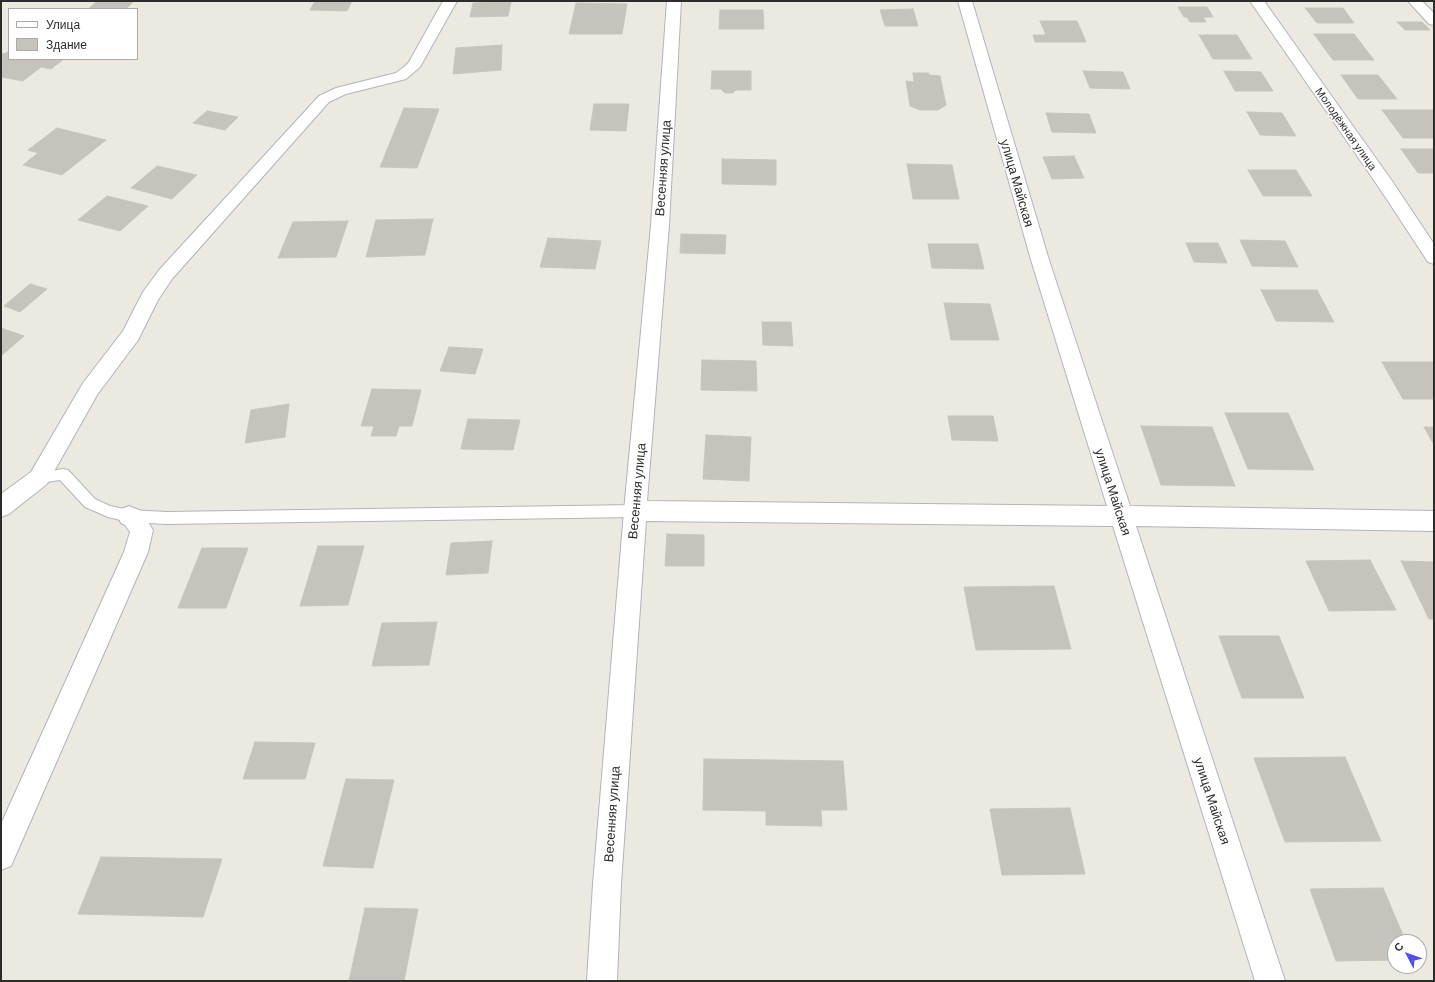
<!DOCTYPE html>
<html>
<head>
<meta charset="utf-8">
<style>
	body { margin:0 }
	#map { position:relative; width:1435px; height:982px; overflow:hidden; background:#ece9e0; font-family:Barlow,sans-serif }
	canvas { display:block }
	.frame { position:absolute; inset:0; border:2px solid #2c2c2c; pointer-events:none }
	.legend { position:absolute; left:8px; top:8px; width:130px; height:52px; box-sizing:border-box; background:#fff; border:1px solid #ababab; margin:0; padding:5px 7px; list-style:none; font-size:12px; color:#2c2c2c }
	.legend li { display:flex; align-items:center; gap:8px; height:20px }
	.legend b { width:20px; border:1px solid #ababab }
	.north { position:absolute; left:1387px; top:934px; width:40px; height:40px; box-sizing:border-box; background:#fff; border:1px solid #ababab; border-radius:50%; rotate:311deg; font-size:11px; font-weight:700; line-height:16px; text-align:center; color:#2c2c2c }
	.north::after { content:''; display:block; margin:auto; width:14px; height:18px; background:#5350e9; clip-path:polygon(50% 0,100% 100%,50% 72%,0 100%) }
</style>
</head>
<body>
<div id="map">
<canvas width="1435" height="982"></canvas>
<div class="frame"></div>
<ul class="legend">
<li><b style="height:5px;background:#fff"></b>Улица</li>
<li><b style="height:11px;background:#c5c3bb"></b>Здание</li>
</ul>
<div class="north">С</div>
</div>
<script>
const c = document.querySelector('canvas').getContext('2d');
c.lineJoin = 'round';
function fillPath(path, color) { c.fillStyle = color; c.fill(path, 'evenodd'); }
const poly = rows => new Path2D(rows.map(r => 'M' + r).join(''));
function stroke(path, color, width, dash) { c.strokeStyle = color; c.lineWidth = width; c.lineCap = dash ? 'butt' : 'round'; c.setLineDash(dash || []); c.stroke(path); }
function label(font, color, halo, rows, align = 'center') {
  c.font = font + ' Barlow,sans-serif'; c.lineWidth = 3; c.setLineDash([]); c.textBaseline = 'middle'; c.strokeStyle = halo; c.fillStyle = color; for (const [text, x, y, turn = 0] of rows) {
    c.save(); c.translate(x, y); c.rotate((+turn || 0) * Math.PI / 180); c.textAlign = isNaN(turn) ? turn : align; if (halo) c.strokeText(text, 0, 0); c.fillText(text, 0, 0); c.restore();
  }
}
const building = poly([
	[97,1,134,1,126,9,88,9,97,1],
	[315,1,352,1,347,11,310,10,315,1],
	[511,2,508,16,470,17,473,3,511,2],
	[576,3,627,4,622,34,569,34,576,3],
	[1178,7,1207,7,1213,17,1203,17,1206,22,1190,22,1187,17,1184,17,1178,7],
	[1305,8,1343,8,1354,23,1317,23,1305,8],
	[913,9,918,26,885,26,880,10,913,9],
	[720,10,763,10,764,29,719,29,720,10],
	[1040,21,1077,21,1086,42,1035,42,1033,35,1046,35,1040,21],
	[1397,22,1422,22,1430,30,1405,30,1397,22],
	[1314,34,1354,34,1374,60,1333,60,1314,34],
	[1199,35,1237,35,1252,59,1213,59,1199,35],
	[502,45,501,70,453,74,456,48,502,45],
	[9,51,9,59,64,59,51,69,41,67,23,81,1,77,1,53,5,54,9,51],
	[712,71,751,71,751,90,736,90,733,93,725,93,721,89,711,89,712,71],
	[1083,71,1123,72,1130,89,1090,88,1083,71],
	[1224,71,1261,72,1273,91,1235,91,1224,71],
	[913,73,929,73,929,75,940,76,946,105,938,110,920,110,910,106,906,81,914,82,913,73],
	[1341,75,1378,75,1397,99,1358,99,1341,75],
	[594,104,629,104,626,131,590,130,594,104],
	[404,108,439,109,417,168,380,167,404,108],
	[1382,110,1434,110,1434,138,1403,138,1382,110],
	[207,111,238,117,225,130,193,123,207,111],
	[1247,112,1282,113,1296,136,1260,135,1247,112],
	[1046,113,1089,114,1096,133,1052,132,1046,113],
	[57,128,106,140,62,175,23,165,38,153,28,150,57,128],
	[1401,149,1434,149,1434,173,1418,173,1401,149],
	[1074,156,1084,178,1052,179,1043,157,1074,156],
	[722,159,776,160,776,185,722,184,722,159],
	[907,164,952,165,959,199,913,199,907,164],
	[157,166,197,175,172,199,131,188,157,166],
	[1248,170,1296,170,1312,196,1263,196,1248,170],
	[107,196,148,206,120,231,78,220,107,196],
	[433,219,425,255,366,257,376,220,433,219],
	[348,221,336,257,278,258,293,222,348,221],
	[681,234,726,235,725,254,680,253,681,234],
	[548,238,601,241,595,269,540,267,548,238],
	[1240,240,1285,241,1298,267,1252,266,1240,240],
	[1186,243,1218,243,1227,263,1194,262,1186,243],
	[928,244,978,244,984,269,932,268,928,244],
	[30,284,47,289,20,312,4,306,30,284],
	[1261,290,1317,290,1334,322,1276,321,1261,290],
	[944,303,990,304,999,340,951,340,944,303],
	[762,322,791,322,793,346,763,345,762,322],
	[1,328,24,336,1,356,1,328],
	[449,347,483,349,475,374,440,371,449,347],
	[702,360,756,361,757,391,701,390,702,360],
	[1382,362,1434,362,1434,399,1403,399,1382,362],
	[372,389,421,390,412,426,399,426,396,436,371,436,374,426,361,426,372,389],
	[289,404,285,437,245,443,251,410,289,404],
	[1225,413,1288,413,1314,470,1248,469,1225,413],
	[948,416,993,416,998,441,952,440,948,416],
	[468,419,520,420,513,450,461,449,468,419],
	[1141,426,1212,427,1235,486,1161,485,1141,426],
	[1424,427,1434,427,1434,445,1424,427],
	[706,435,751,437,749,481,703,479,706,435],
	[667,534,704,535,704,566,665,566,667,534],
	[492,541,488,573,446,575,451,543,492,541],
	[318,546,364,546,348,605,300,606,318,546],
	[202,548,248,548,226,608,178,608,202,548],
	[1370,560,1396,610,1329,611,1306,561,1370,560],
	[1401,561,1434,562,1434,619,1429,619,1401,561],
	[1054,586,1071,649,976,650,964,587,1054,586],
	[437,622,429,665,372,666,382,623,437,622],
	[1219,636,1279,636,1304,698,1242,698,1219,636],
	[255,742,315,743,305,779,243,779,255,742],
	[1345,757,1381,841,1285,842,1254,758,1345,757],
	[704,759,843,761,847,810,821,810,822,826,766,825,766,811,703,810,704,759],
	[346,779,394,780,373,868,323,866,346,779],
	[1070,808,1085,874,1002,875,990,809,1070,808],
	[101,857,222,859,203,917,78,914,101,857],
	[1383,888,1406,942,1395,942,1395,960,1336,961,1310,889,1383,888],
	[365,908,418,909,404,981,349,981,365,908]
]);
const lane = poly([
	[63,469,68,470,95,499,110,506,129,510,167,512,635,505,640,507,642,511,640,515,635,517,167,524,129,522,108,517,85,507,60,480,39,483,34,482,33,478,34,474,39,473,63,469]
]);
const street = poly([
	[443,1,457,1,420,67,406,79,346,94,329,102,172,279,158,300,138,340,97,395,47,484,9,514,1,517,1,494,31,472,83,383,123,331,143,292,160,269,319,96,336,88,396,73,404,67,409,62,443,1],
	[667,1,681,1,669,225,647,501,1107,506,1031,260,958,1,972,1,1049,260,1130,506,1434,511,1434,531,1136,526,1285,981,1255,981,1113,526,646,521,621,884,617,981,587,981,593,884,624,511,651,225,667,1],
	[1250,1,1264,1,1392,181,1434,244,1434,264,1428,262,1380,189,1250,1],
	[1408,1,1422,1,1434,13,1434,25,1429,24,1408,1],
	[129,506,141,511,153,530,148,552,11,866,1,870,1,824,124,552,130,532,125,525,121,523,118,516,121,509,129,506]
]);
const farStreetnames = [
	["Молодёжная улица",1346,129,55]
];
const streetNames = [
	["Весенняя улица",663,168,-86],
	["улица Майская",1017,183,74],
	["Весенняя улица",637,491,-85],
	["улица Майская",1113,492,72],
	["улица Майская",1212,801,72],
	["Весенняя улица",612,814,-86]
];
fillPath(building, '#c5c3bb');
stroke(building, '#c8c6b9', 1);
stroke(lane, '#b3b3be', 2);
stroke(street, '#b3b3be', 2);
fillPath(lane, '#fff');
fillPath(street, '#fff');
label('11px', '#2c2c2c', '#fff', farStreetnames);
label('13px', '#2c2c2c', '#fff', streetNames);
</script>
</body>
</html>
